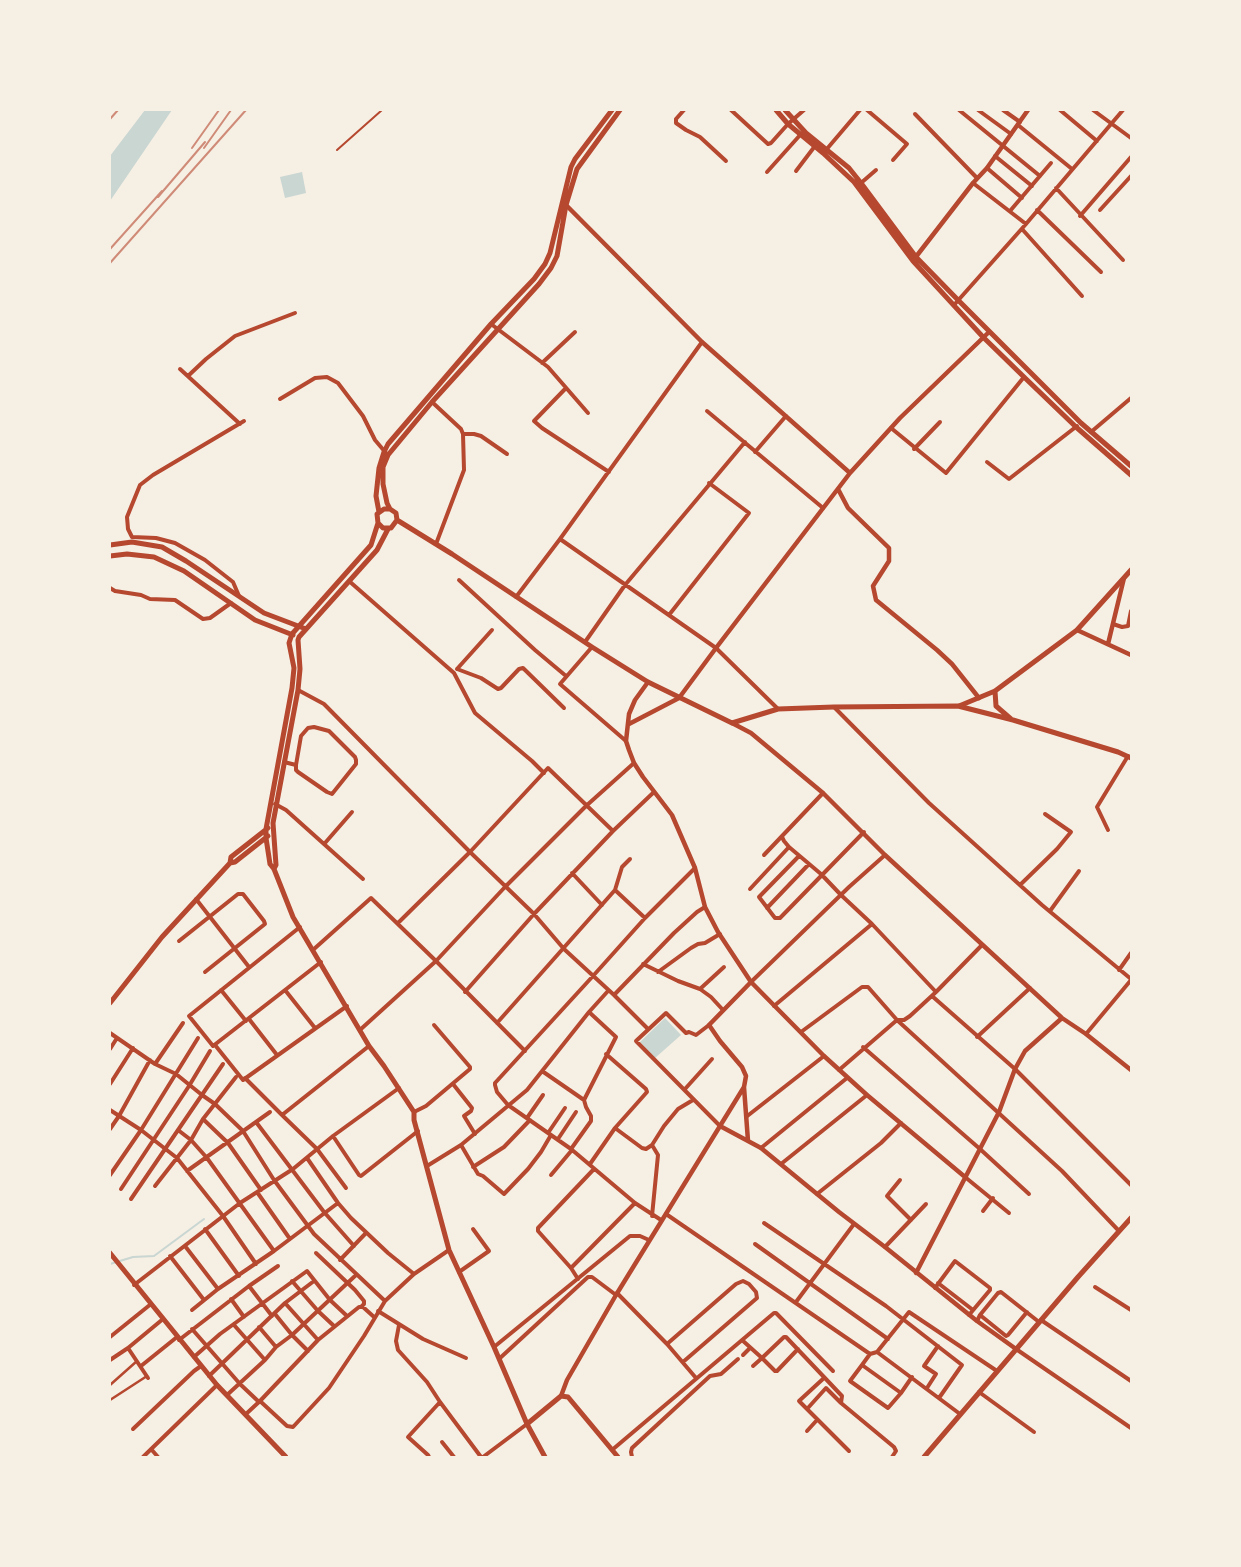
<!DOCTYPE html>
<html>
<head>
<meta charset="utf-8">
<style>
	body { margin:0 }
	#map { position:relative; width:1241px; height:1567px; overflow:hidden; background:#f6efe4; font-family:Mulish,sans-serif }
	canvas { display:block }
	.frame { position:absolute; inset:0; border:111px solid #f6efe4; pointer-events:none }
</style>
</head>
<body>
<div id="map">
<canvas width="1241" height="1567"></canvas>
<div class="frame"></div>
</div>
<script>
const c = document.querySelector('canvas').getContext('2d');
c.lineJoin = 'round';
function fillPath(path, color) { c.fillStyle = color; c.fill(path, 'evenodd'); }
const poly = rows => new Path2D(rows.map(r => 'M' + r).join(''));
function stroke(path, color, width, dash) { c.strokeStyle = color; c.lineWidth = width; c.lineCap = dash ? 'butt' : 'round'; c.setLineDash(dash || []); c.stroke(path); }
const water = poly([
	[145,110,172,110,110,201,110,156],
	[302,172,306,193,285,198,280,177],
	[665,1018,681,1035,655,1058,640,1042]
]);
const stream = poly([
	[110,1264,133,1257,154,1256,204,1219]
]);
const service = poly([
	[337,150,382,110]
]);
const pedestrian = poly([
	[110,1385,137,1361],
	[110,1400,147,1376]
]);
const minor = poly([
	[684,110,676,119,676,123,686,130,700,137,726,161],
	[731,110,768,144,771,143,788,124,804,110],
	[867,110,907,144,893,160],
	[959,110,1040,176],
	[978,110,1011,134],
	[1003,110,1020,122],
	[1060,110,1097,141],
	[1093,110,1131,138],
	[915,114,977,178],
	[1018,125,1072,169],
	[826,150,860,110],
	[995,156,1032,186],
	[987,168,1022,198],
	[796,171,815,146],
	[767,172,801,134],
	[861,183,876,170],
	[973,183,1026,224],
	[1056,188,1123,260],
	[1037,210,1101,272],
	[1100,210,1131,176],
	[1010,211,1051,163],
	[1080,216,1131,157],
	[1022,229,1082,296],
	[954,305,1026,224,1123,110],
	[491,324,548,367,588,413],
	[542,363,575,332],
	[180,369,240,424],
	[188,376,206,359,235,336,295,313],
	[566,388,534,421,542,428,609,472],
	[280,399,315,378,327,377,338,383,363,416,375,440,386,453],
	[432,402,461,429,463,434,464,470,436,544],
	[707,411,823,508],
	[891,428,946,473,1024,377],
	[1091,432,1131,398],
	[463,434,474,434,481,436,507,454],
	[914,449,940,422],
	[755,452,786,416],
	[987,462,1009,479,1077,426],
	[560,539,716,648,778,709],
	[459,580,535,650,566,676],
	[349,581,454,673,475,713,532,761,544,773],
	[110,588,115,591,141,595,150,599,175,600,203,619,210,618,231,603],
	[239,596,233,582,205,560,175,543,156,538,132,537,128,529,127,517,140,485,153,475,244,421],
	[516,597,560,539,702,342],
	[669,615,749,513,709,483],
	[1113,624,1122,627,1128,626,1131,611],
	[585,642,625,585,745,442],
	[592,647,560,684,626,741],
	[457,669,481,678,498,689,501,688,519,669,523,668,564,708],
	[457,669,492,630],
	[298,690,324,704,470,852,534,914,564,949,614,995,648,1029],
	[834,707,929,803,1042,905,1131,979],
	[284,762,296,765,301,736,308,728,314,727,329,731,355,757,356,760,356,764,332,794,327,792,298,772,296,770,296,765],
	[275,804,286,810,363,879],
	[1108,830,1097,807,1128,756],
	[782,837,784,841,789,847,821,874,841,895,872,924,936,992],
	[325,843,352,812],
	[764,855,823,793],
	[799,856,759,897,775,918,780,918,864,832],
	[630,859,622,867,615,890,645,918],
	[572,873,602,905],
	[1020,885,1057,849,1071,832,1045,814],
	[750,889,789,847],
	[196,899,249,967],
	[767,908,809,864],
	[1050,911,1079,871],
	[398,923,470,852,548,768,613,831],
	[300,927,189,1016,213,1046,321,962],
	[179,941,238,894,243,894,264,921,265,924,205,972],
	[314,949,371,898,436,961,525,1051],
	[643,964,678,981,700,989,711,997,723,1010],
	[1119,970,1131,953],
	[658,972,691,948,698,944,705,943,720,934],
	[751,982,849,887,885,855],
	[700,989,724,967],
	[221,990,246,1021],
	[285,990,315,1028],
	[465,992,534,914,613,831,654,792],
	[614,995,674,933,697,912,705,907],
	[932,996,1015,1069,1131,1185],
	[774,1006,872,924],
	[249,1019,277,1055],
	[497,1023,615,890],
	[709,1025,696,1035,689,1032,686,1033,666,1013,636,1041,720,1126],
	[361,1029,436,961,505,887,586,806,634,763],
	[801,1032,862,987,868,987,897,1020,1062,1171,1119,1231],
	[110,1033,155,1064,176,1074,202,1095,215,1104,243,1131,274,1180,314,1234,385,1301],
	[1086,1034,1131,980],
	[977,1037,1030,988],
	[215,1045,243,1080,347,1006],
	[863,1047,980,1149,1029,1194],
	[110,1049,117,1038],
	[155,1064,183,1023],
	[839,1070,897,1020,904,1020,910,1016,936,992,982,945],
	[542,1071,584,1100],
	[245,1078,282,1115,369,1046],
	[110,1084,133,1048],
	[453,1084,472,1108,471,1111,464,1116,475,1134],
	[685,1089,712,1059],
	[110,1110,141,1130,177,1158,223,1216,256,1264],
	[414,1112,426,1106,470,1069,470,1067,434,1025],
	[282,1115,317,1149,346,1188],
	[746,1117,824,1056],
	[527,1118,543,1095],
	[203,1119,228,1143,261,1190],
	[256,1122,324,1212,354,1246],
	[615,1128,642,1148,646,1149,652,1145],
	[110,1129,119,1116,150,1060],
	[178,1130,191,1140,207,1158,274,1251],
	[548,1133,565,1108],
	[333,1136,359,1175,361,1176,418,1131],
	[558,1139,576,1112],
	[461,1145,478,1174,483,1176,504,1194,528,1169,541,1152,551,1135],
	[761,1148,847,1078],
	[571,1149,591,1121,591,1116,586,1107,584,1100,616,1037,589,1012],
	[307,1158,338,1203,351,1218,388,1253,414,1274],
	[590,1164,615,1128,647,1092,646,1089,606,1054],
	[781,1164,867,1095],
	[427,1166,461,1145,527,1090,589,1012,608,991],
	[473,1167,504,1147,530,1120],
	[187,1171,270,1112],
	[110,1175,141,1130,198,1038],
	[551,1175,572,1150],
	[965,1177,1009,1213],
	[900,1180,887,1196,911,1220],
	[155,1186,191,1140,203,1119,236,1077],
	[121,1189,189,1086,210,1051],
	[257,1192,290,1239],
	[817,1194,881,1143,901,1123],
	[131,1199,223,1064],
	[983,1211,993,1198],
	[666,1214,870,1354],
	[652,1216,658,1155,652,1145,664,1126,678,1109,693,1100],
	[661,1220,635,1203,571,1149,508,1105,497,1092,495,1085,495,1083,593,976,645,918,695,868],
	[764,1223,886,1306,962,1365,939,1398],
	[205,1229,239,1276],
	[755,1244,888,1339],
	[185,1246,218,1289],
	[885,1247,926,1204],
	[316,1253,355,1290,364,1301,364,1304,361,1307],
	[170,1256,204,1300],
	[340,1260,366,1233],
	[571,1268,635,1203],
	[459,1272,489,1251,473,1229],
	[578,1279,571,1268,538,1231,538,1228,594,1169],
	[292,1281,318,1311,334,1326],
	[938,1283,973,1310],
	[134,1285,240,1203,293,1169,333,1136,399,1088],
	[249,1286,272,1316],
	[1095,1287,1131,1310],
	[935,1288,955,1261,990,1288,990,1290,969,1315],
	[617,1293,667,1344,696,1378],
	[231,1299,244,1317],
	[796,1302,854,1224],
	[285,1303,318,1340],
	[192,1310,218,1289,274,1251,338,1203],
	[378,1311,423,1339,466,1358],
	[275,1314,292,1335,308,1351],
	[980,1315,1006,1336,1008,1335,1027,1312],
	[1041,1320,1131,1381],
	[977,1321,980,1315,998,1293,1001,1292,1039,1322],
	[234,1325,265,1360],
	[399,1325,396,1341,398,1350,427,1382,440,1402,481,1457],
	[259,1327,276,1347],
	[192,1329,240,1384,259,1402],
	[110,1337,151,1304],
	[179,1340,249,1286,278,1266],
	[742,1340,762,1358,784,1337,786,1337,842,1396,841,1403],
	[667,1344,736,1284,743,1281,749,1284,756,1292,757,1298,683,1362],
	[494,1347,630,1236,640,1236,649,1240],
	[128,1348,148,1378],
	[1016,1349,1131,1428],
	[877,1352,960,1414],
	[870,1354,877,1352,909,1312,997,1371],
	[870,1354,862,1365,901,1393,912,1377],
	[743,1355,750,1348],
	[194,1357,220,1334,307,1271,330,1300,347,1316],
	[499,1359,588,1277,592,1277,616,1295],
	[110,1360,128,1348,163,1319],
	[862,1365,850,1381,888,1408,901,1393],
	[141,1366,177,1337],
	[753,1366,762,1358,775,1371,777,1371,798,1349],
	[209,1376,285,1303,314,1281],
	[824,1378,799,1401,849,1451],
	[927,1388,936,1374,924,1366,938,1346],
	[979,1392,1034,1432],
	[227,1395,265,1360,276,1347,292,1335,356,1275],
	[260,1401,287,1426,293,1427,329,1388,364,1336,385,1301,414,1274,449,1250],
	[807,1409,826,1388,841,1403,894,1447,896,1451,892,1457],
	[246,1414,260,1401,318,1340,359,1307,363,1307,374,1317],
	[133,1429,194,1371,201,1366],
	[807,1431,817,1420],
	[442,1442,454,1457],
	[151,1449,158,1457],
	[612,1450,774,1313,776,1313,833,1371],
	[143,1457,217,1385],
	[429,1457,428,1455,408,1437,440,1402],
	[483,1457,527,1424],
	[632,1457,631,1452,632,1448,710,1376,721,1374,738,1359]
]);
const tertiary = poly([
	[566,205,702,342,850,473],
	[915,258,973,183,987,168,1028,110],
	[838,489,848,508,889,548,889,561,873,586,876,600,937,650,952,664,979,698],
	[1077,630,1131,655],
	[1108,644,1124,578],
	[648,682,635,700,629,714,626,741,629,750,634,763,643,777,672,815,695,868,705,907,718,932,751,982,824,1056,867,1095,965,1177],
	[732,723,751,733,823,793,885,855,1062,1018,1086,1034,1131,1070],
	[629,724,679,698,716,648,850,473,900,418,989,332],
	[744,1087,748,1141,761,1148,839,1212,885,1247,977,1321,1016,1349],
	[720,1126,748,1141],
	[916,1273,999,1112,1015,1069,1025,1051,1062,1018],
	[561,1396,567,1380,616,1295,744,1087,746,1076,742,1067,720,1041,709,1025,751,982]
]);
const secondary = poly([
	[776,110,788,124,823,153,854,182,913,261,983,337,1024,377,1076,427,1131,475],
	[785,110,806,133,849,168,861,183,916,257,958,300,1081,423,1131,466],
	[390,509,384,509,377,514,378,523,383,528,391,528,397,520,396,513,390,509,387,503,383,484,383,467,388,455,432,402,539,284,551,268,557,256,566,205,577,169,620,110],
	[379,512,376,496,379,468,384,452,388,444,491,324,534,279,545,264,550,253,571,167,575,159,612,110],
	[397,520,452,554,592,647,648,682,732,723,778,709,834,707,958,706,1013,720,1118,752,1131,758],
	[378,523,371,545,292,634,289,643,294,668,292,688,266,829,266,838,270,864,274,869,293,917,369,1046,384,1066,414,1112,414,1120,449,1250,494,1347,527,1424,545,1457],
	[110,545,132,542,162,547,186,561,264,613,306,629],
	[110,556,127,554,154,557,184,571,255,620,293,635],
	[995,691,996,706,1011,719],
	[959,706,995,691,1077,630,1131,570],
	[230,863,235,862,268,836],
	[274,869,276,865,273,823,298,690,300,669,298,640,299,637,377,550,388,529],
	[110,1003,162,937,230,863,231,857,268,828],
	[110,1253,217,1385,286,1457],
	[527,1424,561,1396,568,1397,618,1457],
	[924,1457,1078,1277,1131,1218]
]);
const rail = poly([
	[110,119,118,110],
	[192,148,219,110],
	[204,148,231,110],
	[158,197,205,142],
	[110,249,162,191],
	[110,263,246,110]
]);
fillPath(water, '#c9d6d2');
stroke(stream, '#c9d6d2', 2);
stroke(service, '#b5482f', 2);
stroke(pedestrian, '#b5482f', 2.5);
stroke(minor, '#b5482f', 4);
stroke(tertiary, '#b5482f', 4.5);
stroke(secondary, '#b5482f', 5);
stroke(rail, '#cf8b77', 2);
</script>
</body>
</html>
